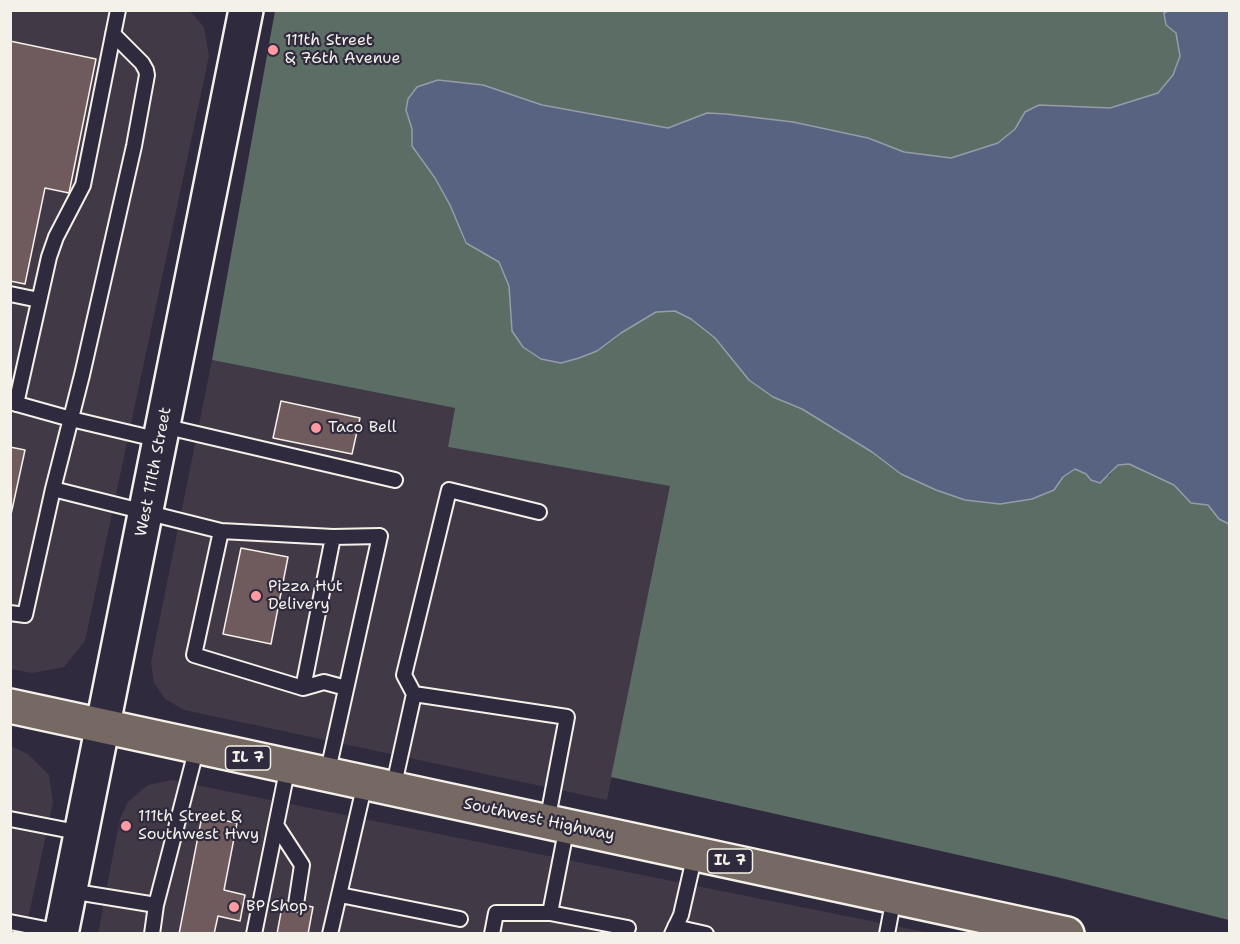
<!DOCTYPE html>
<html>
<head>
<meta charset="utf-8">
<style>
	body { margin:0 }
	#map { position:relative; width:1240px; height:944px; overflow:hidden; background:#2f2a3d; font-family:"Shantell Sans",sans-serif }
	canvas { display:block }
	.frame { position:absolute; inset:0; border:12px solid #f4f1e8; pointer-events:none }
</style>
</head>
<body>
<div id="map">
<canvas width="1240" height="944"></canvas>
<div class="frame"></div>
</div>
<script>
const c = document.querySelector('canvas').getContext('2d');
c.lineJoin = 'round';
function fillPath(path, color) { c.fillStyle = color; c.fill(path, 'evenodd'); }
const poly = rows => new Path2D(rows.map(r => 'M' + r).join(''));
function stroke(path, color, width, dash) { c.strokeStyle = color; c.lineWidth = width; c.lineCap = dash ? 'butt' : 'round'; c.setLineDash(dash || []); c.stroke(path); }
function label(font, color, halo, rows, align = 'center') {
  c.font = font + ' "Shantell Sans",sans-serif'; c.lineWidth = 4.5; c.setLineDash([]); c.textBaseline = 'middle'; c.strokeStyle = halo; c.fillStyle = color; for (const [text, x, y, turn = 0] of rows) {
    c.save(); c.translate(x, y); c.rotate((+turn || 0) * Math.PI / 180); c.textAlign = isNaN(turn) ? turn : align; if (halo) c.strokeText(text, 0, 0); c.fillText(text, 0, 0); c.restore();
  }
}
const built = poly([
	[183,10,192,13,204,27,209,56,85,641,64,667,32,673,10,669,10,11],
	[212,360,455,408,448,447,671,486,607,800,184,710,165,699,154,683,151,662],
	[11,746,28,754,49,775,53,802,25,933,11,934],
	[171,780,930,933,98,934,120,818,128,802,148,785]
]);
const green = poly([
	[275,11,1168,11,1164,13,1176,33,1180,56,1173,75,1158,93,1110,108,1025,112,1015,129,998,143,951,158,904,152,868,138,793,122,726,114,707,113,668,128,542,105,483,85,438,80,417,87,406,110,412,129,412,146,435,178,450,205,465,243,499,262,509,285,512,331,597,351,621,333,656,312,675,311,691,319,715,338,749,380,773,397,801,409,872,452,901,474,936,490,965,500,1000,504,1032,499,1054,490,1063,477,1076,469,1086,474,1109,476,1118,465,1129,464,1174,485,1191,503,1208,505,1219,519,1229,524,1229,920,1061,878,611,777,670,486,448,447,455,408,212,360]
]);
const water = poly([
	[1168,11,1229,11,1229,524,1219,519,1208,505,1191,503,1174,485,1129,464,1118,465,1100,483,1091,480,1086,474,1075,469,1063,477,1054,490,1032,499,1000,504,965,500,936,490,901,474,872,452,802,409,773,397,749,380,715,338,691,319,675,311,656,312,621,333,597,351,579,358,561,363,541,359,523,347,512,331,509,286,499,262,466,243,450,205,435,178,412,146,412,129,406,110,408,99,417,87,438,80,483,85,542,105,668,128,707,113,726,114,793,122,868,138,904,152,951,158,998,143,1015,129,1025,112,1039,105,1110,108,1158,93,1173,75,1180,56,1176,33,1166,25,1164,13,1168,11]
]);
const building = poly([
	[10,41,96,59,69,193,45,188,25,284,10,281,10,41],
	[281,401,360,418,352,454,273,438,281,401],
	[10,447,25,450,10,519,10,447],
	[241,548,288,557,271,644,223,634,241,548],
	[202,816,237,823,224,890,245,895,240,921,218,916,214,934,179,934,202,816],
	[283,901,313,907,308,934,277,934,283,901]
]);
const lane = poly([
	[10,294,39,300],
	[10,402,71,419,160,440],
	[16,404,49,257,56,237,83,185,118,10],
	[163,426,395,480],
	[53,489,82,375,134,146,147,75,146,70,142,63,113,34],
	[221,531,194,655,303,688,324,682,346,688],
	[10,613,25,615,53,489,221,531,333,537,303,688],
	[414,694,404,675,449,490,539,512],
	[327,775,380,536,333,537],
	[393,789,414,694,567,717,547,822],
	[10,819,82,833],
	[276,825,302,865,296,904],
	[567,826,550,913,628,928],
	[70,891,156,905,152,934],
	[340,895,460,919],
	[156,905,197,747],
	[10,922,61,932],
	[675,927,706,934],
	[254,934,288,766],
	[330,934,365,783],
	[492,934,496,913,550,913],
	[672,934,681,915,695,854],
	[887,934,894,897]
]);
const secondary = poly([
	[61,934,246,10]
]);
const primary = poly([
	[10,706,1067,934]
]);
const markers = [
	[273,50,6,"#ff9aa2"],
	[316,428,6,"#ff9aa2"],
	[256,596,6,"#ff9aa2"],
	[126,826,6,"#ff9aa2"],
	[234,907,6,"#ff9aa2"]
];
const shields = [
	[248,758,45],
	[730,861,45]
];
const shieldNames = [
	["IL 7",248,758],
	["IL 7",730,861]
];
const poiNames = [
	["111th Street",285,41],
	["& 76th Avenue",285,59],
	["Taco Bell",328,428],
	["Pizza Hut",268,587],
	["Delivery",268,605],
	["111th Street &",138,817],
	["Southwest Hwy",138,835],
	["BP Shop",246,907]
];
const streetNames = [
	["West 111th Street",154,472,-79],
	["Southwest Highway",539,820,12]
];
fillPath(built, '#423947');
fillPath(green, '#5c6d65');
fillPath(water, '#576380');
stroke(water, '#969caa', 1.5);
fillPath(building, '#6f5b5d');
stroke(building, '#f4f1e8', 1.5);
stroke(lane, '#f4f1e8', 18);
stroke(secondary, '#f4f1e8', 38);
stroke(primary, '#f4f1e8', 38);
stroke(lane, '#2f2a3d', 14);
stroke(secondary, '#2f2a3d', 33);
stroke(primary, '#766964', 33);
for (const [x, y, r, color] of markers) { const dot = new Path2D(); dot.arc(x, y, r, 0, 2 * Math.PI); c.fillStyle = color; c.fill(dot); stroke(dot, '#2f2a3d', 2); }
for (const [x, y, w] of shields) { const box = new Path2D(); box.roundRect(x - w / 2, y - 12, w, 24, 4.5); c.fillStyle = '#2f2a3d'; c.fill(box); stroke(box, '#f4f1e8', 1.5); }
label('bold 15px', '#f4f1e8', null, shieldNames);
label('16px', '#f4f1e8', '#2f2a3d', poiNames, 'left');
label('16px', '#f4f1e8', '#2f2a3d', streetNames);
</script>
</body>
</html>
